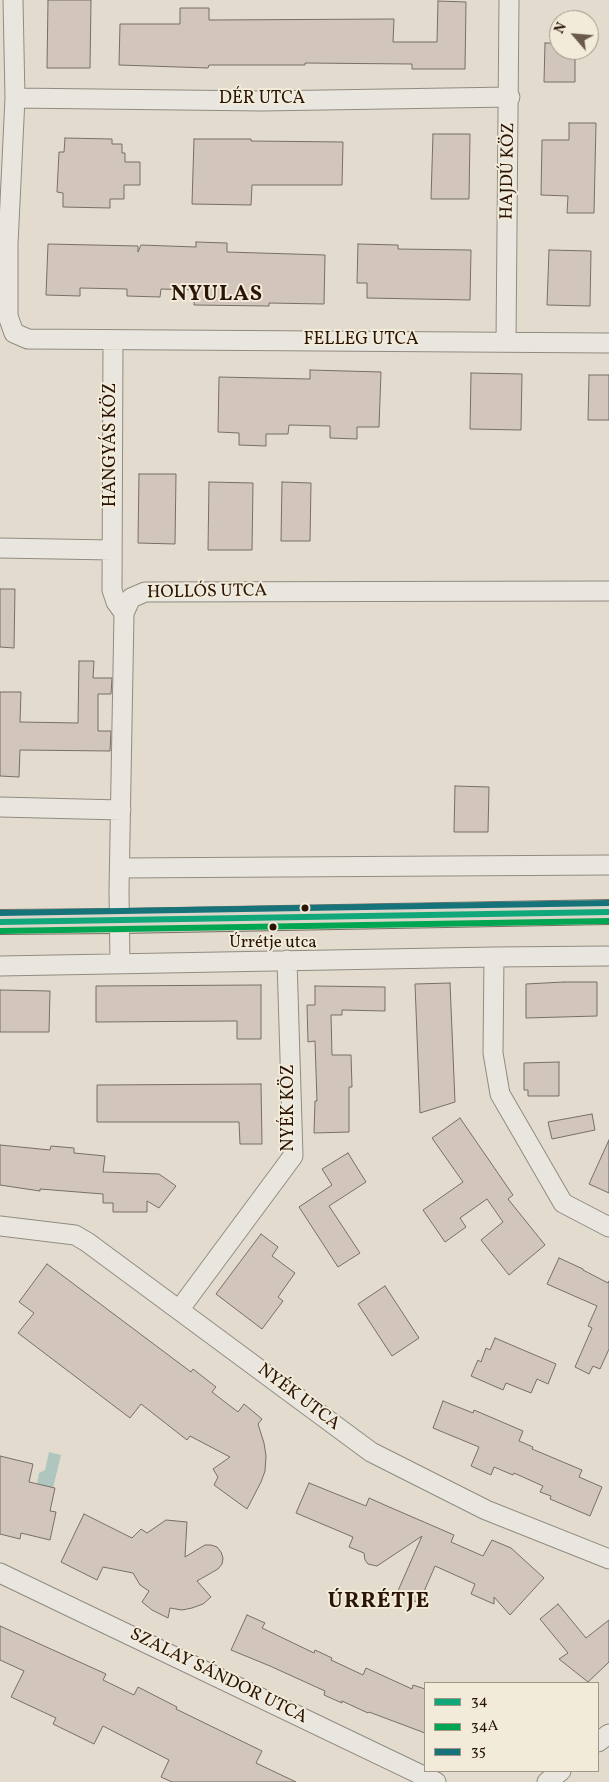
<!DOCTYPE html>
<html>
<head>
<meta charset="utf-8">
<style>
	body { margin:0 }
	#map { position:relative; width:609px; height:1782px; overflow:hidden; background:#e3dcce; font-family:Vollkorn,serif }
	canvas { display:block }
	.legend { position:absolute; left:424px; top:1682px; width:175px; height:90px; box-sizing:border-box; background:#f2ebda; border:1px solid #a29585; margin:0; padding:6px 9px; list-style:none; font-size:15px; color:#291406 }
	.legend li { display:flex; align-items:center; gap:10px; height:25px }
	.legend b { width:25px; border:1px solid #a29585 }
	.north { position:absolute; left:549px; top:10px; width:50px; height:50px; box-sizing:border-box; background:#f2ebda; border:1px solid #a29585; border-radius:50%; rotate:297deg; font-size:14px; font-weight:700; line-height:20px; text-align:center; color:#291406 }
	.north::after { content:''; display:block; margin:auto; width:18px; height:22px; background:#6a5a4c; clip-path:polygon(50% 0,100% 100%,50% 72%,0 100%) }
</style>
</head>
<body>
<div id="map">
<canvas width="609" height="1782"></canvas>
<ul class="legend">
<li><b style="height:6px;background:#10a87b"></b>34</li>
<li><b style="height:6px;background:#00a651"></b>34A</li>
<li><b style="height:6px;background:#157379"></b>35</li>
</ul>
<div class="north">N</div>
</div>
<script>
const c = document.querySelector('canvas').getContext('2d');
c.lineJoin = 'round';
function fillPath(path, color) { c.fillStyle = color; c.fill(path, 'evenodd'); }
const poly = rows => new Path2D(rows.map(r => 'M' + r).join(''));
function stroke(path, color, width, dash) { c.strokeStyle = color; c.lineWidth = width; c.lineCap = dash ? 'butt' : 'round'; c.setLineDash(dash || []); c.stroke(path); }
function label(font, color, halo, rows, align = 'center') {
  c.font = font + ' Vollkorn,serif'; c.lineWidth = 4; c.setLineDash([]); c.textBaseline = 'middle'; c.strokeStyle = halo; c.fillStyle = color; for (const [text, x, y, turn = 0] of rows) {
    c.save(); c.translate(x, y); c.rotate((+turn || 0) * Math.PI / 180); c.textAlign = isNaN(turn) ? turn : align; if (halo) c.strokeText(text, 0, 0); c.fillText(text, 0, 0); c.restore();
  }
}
const water = poly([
	[49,1452,61,1455,53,1488,37,1484,39,1473,45,1470]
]);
const building = poly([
	[48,0,91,0,90,68,47,68,48,0],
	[438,1,466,2,465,69,412,69,412,64,305,63,305,65,209,65,208,68,119,65,120,24,180,24,180,8,209,8,209,20,394,19,393,42,437,42,438,1],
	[545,43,559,43,559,50,575,50,575,82,544,82,545,43],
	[569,123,596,123,594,213,567,213,568,196,541,195,542,140,569,140,569,123],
	[433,134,470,134,469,199,431,199,433,134],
	[65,138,112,139,112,144,122,144,122,153,125,153,125,162,140,162,140,185,124,185,124,199,110,199,110,208,63,207,63,193,57,192,59,152,64,152,65,138],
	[194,139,251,139,251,141,343,142,342,185,252,185,251,205,192,204,194,139],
	[196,242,227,243,227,252,325,255,324,304,269,303,269,306,194,305,195,290,161,289,160,297,127,296,127,289,80,288,80,296,46,295,48,244,138,246,138,252,141,245,196,247,196,242],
	[358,244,398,245,398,249,471,250,470,300,367,298,367,283,357,283,358,244],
	[549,250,591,251,590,306,547,305,549,250],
	[310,370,381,372,379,427,357,427,357,439,330,438,330,426,289,425,288,434,266,434,266,446,239,445,239,433,218,432,219,377,310,379,310,370],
	[471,373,522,374,521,430,470,429,471,373],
	[589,375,609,375,609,420,588,420,589,375],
	[139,474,176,474,175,544,138,543,139,474],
	[209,482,253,483,252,550,208,550,209,482],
	[282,482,311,483,310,541,281,541,282,482],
	[0,589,15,589,14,648,0,647,0,589],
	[79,661,94,661,93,678,112,678,111,694,98,694,98,731,111,731,110,751,20,750,19,777,0,776,0,692,21,692,20,722,78,723,79,661],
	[455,786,489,787,488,832,454,832,455,786],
	[564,982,597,982,597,1016,526,1018,526,984,564,982],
	[450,983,455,1102,420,1113,415,984,450,983],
	[261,985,261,1039,237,1039,237,1021,96,1022,96,986,261,985],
	[315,986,385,987,385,1011,342,1010,342,1015,331,1015,332,1055,351,1055,352,1087,349,1087,349,1132,314,1133,315,1101,317,1101,315,1041,308,1042,307,1005,315,1005,315,986],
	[0,990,50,991,49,1032,0,1032,0,990],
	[559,1062,559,1096,528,1096,528,1090,524,1090,524,1063,559,1062],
	[261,1084,262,1144,240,1144,239,1122,97,1122,97,1085,261,1084],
	[592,1114,595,1130,552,1139,548,1122,592,1114],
	[460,1118,513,1195,508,1199,545,1245,509,1275,481,1240,503,1222,487,1199,460,1218,466,1227,445,1242,423,1210,463,1182,432,1138,460,1118],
	[609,1140,609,1193,589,1184,609,1140],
	[0,1145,50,1150,51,1146,74,1148,74,1153,105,1156,103,1172,159,1174,176,1186,159,1208,147,1201,147,1212,113,1212,113,1203,103,1203,103,1194,40,1189,40,1191,0,1185,0,1145],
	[348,1153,366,1182,329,1206,360,1253,338,1267,299,1207,332,1185,322,1169,348,1153],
	[261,1234,278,1247,272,1256,295,1273,278,1297,283,1301,262,1329,216,1294,261,1234],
	[559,1258,583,1269,583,1270,608,1283,609,1281,609,1349,600,1369,593,1366,589,1374,575,1367,592,1328,588,1326,597,1306,547,1284,559,1258],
	[47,1264,191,1372,193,1369,216,1387,212,1392,238,1412,244,1404,262,1419,258,1424,264,1443,266,1456,265,1471,261,1482,247,1509,214,1485,218,1477,213,1469,230,1457,190,1436,187,1440,141,1404,130,1418,18,1333,34,1313,19,1302,47,1264],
	[385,1286,419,1338,392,1356,358,1304,385,1286],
	[495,1338,556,1364,548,1384,537,1379,531,1393,506,1383,503,1390,471,1376,478,1360,481,1362,486,1348,490,1350,495,1338],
	[443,1401,473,1413,474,1410,523,1431,519,1441,533,1447,532,1449,582,1470,579,1477,602,1487,590,1516,550,1499,551,1496,540,1492,543,1486,514,1473,513,1475,494,1467,491,1475,471,1466,479,1447,433,1428,443,1401],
	[0,1456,33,1464,29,1482,55,1488,50,1511,56,1512,50,1540,21,1533,20,1539,0,1534,0,1456],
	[309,1483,366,1506,369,1498,387,1506,454,1535,451,1542,483,1556,492,1540,511,1548,544,1578,510,1615,494,1597,494,1604,471,1594,475,1584,435,1566,419,1603,397,1593,422,1536,377,1566,368,1564,365,1560,364,1553,349,1547,353,1537,296,1513,309,1483],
	[84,1514,132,1538,141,1529,147,1533,166,1520,187,1522,185,1557,205,1545,211,1545,217,1547,221,1552,223,1558,222,1564,218,1569,197,1581,211,1597,203,1604,192,1608,182,1610,170,1608,168,1618,152,1610,142,1602,149,1591,140,1585,133,1573,103,1567,97,1580,61,1562,84,1514],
	[558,1604,586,1638,609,1620,609,1662,588,1682,559,1659,568,1653,540,1619,558,1604],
	[247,1615,265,1623,262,1628,314,1653,315,1650,332,1658,331,1660,363,1675,366,1668,412,1689,413,1685,425,1689,425,1733,369,1712,368,1713,342,1701,342,1703,324,1695,325,1691,270,1666,231,1650,247,1615],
	[0,1626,106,1674,103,1680,134,1695,138,1687,177,1707,176,1709,262,1751,256,1763,296,1782,172,1782,161,1777,169,1760,103,1726,94,1744,53,1724,56,1718,11,1697,24,1671,0,1660,0,1626]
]);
const minor = poly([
	[13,0,15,98,8,244,8,316,14,333,28,339,609,343],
	[15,98,262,101,510,97],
	[113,340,112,590,116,602,124,613],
	[506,342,509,0],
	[0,548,112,550],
	[0,807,121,810],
	[120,868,609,865],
	[494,957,493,1053,500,1094,563,1203,609,1227],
	[120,963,119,891,124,613,131,598,145,592,609,591],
	[0,966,494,957,609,956],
	[0,1226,75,1235,87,1242,371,1452,486,1510,609,1559],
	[179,1310,293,1156,287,960],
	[0,1573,436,1782],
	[598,1742,609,1734],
	[547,1782,561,1771]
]);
const major = poly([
	[0,922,120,921,609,912]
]);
const bus1 = poly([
	[0,922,609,912]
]);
const bus2 = poly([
	[0,931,609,921]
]);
const bus3 = poly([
	[0,913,609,903]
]);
const markers = [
	[305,908,4.5,"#291406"],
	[273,927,4.5,"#291406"]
];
const busNames = [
	["Úrrétje utca",273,944]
];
const streetNames = [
	["DÉR UTCA",262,100],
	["HAJDÚ KÖZ",509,171,-89],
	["FELLEG UTCA",361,341],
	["HANGYÁS KÖZ",112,445,-90],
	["HOLLÓS UTCA",207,593,-1],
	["NYÉK KÖZ",290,1108,-90],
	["NYÉK UTCA",298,1398,37],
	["SZALAY SÁNDOR UTCA",218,1677,26]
];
const districtNames = [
	["NYULAS",217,296],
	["ÚRRÉTJE",379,1603]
];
fillPath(water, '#aec6be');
fillPath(building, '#d2c5bb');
stroke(building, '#776f66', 1);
stroke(minor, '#918b81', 21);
stroke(major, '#776f66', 26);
stroke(minor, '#e9e6df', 19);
stroke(major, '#dcd6ca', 24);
stroke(bus1, '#10a87b', 6);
stroke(bus2, '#00a651', 6);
stroke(bus3, '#157379', 6);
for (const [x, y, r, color] of markers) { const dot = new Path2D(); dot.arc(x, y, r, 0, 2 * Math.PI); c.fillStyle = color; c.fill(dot); stroke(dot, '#f2ebda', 2); }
label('17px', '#291406', '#f2ebda', busNames);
label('18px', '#291406', '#f2ebda', streetNames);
c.letterSpacing = '1px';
label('bold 22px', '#291406', '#f2ebda', districtNames);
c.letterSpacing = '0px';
</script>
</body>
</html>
